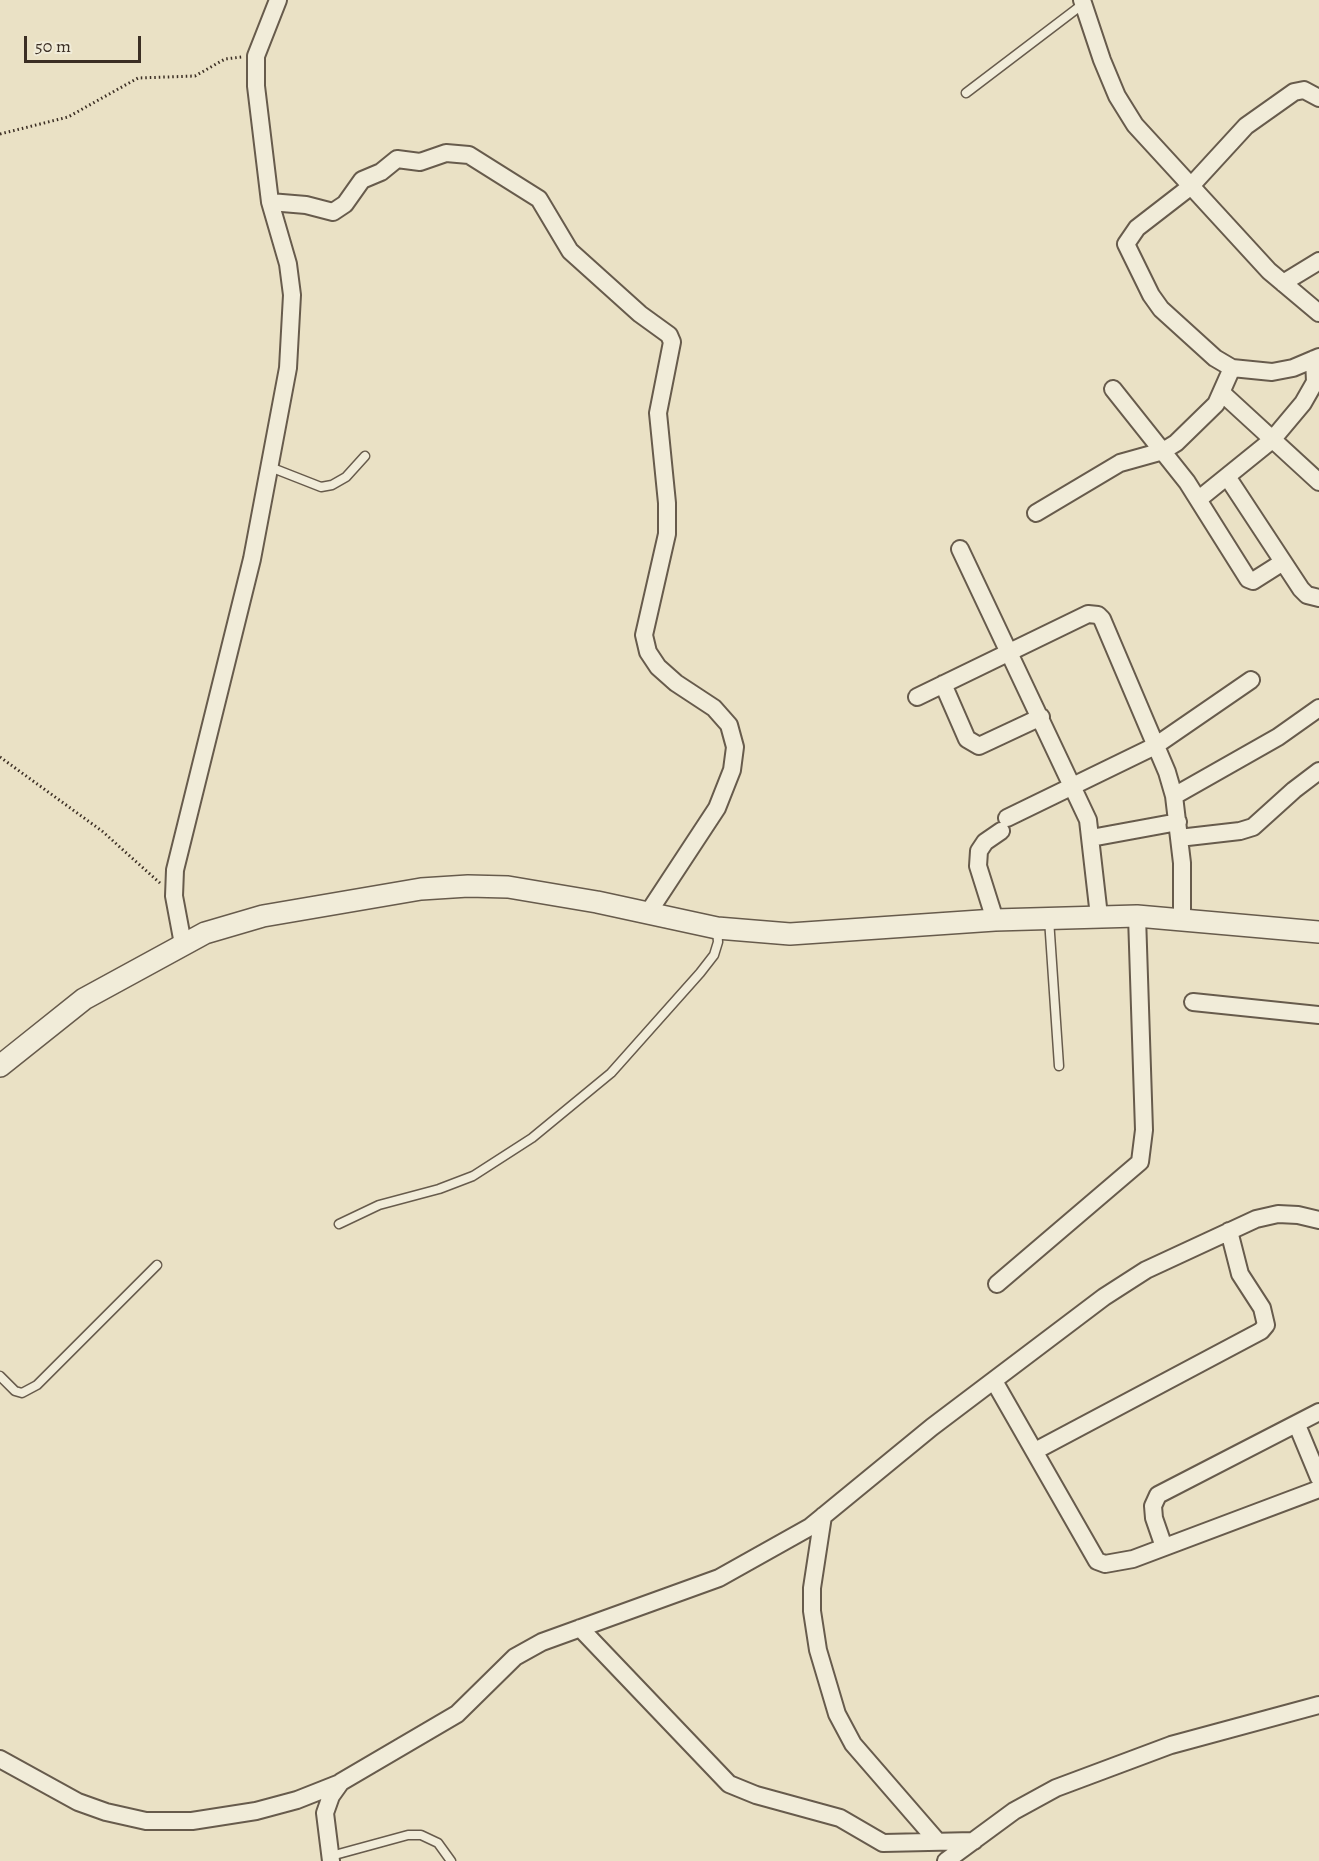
<!DOCTYPE html>
<html>
<head>
<meta charset="utf-8">
<style>
	body { margin:0 }
	#map { position:relative; width:1319px; height:1861px; overflow:hidden; background:#eae1c5; font-family:Alegreya,serif }
	canvas { display:block }
	.scale { position:absolute; left:24px; top:36px; width:117px; height:27px; box-sizing:border-box; border:3px solid #3b2e24; border-top:0; padding-left:8px; font-size:18px; line-height:21px; white-space:nowrap; color:#3b2e24; -webkit-text-stroke:4px #f1ecd9; paint-order:stroke }
</style>
</head>
<body>
<div id="map">
<canvas width="1319" height="1861"></canvas>
<div class="scale">50 m</div>
</div>
<script>
const context = document.querySelector('canvas').getContext('2d');
context.lineJoin = 'round';
const toPath = rows => new Path2D(rows.map(r => 'M' + r).join(''));
function trace(path, color, width, dash) { context.strokeStyle = color; context.lineWidth = width; context.lineCap = dash ? 'butt' : 'round'; context.setLineDash(dash || []); context.stroke(path); }
const service = toPath([
	[966,93,1083,4],
	[270,467,321,487,332,485,346,477,365,456],
	[1049,919,1059,1066],
	[339,1224,379,1205,439,1189,473,1176,532,1138,611,1073,700,973,714,955,718,942,717,929],
	[0,1376,15,1391,22,1393,37,1385,157,1265],
	[331,1856,408,1835,421,1835,438,1843,451,1861]
]);
const minor = toPath([
	[1082,0,1102,60,1117,96,1135,125,1269,271,1319,313],
	[1319,98,1304,90,1294,92,1246,126,1190,187,1137,228,1126,244,1151,295,1161,309,1215,358,1232,368,1272,372,1293,368,1319,357],
	[270,202,306,205,333,212,345,204,362,180,381,172,397,159,420,162,446,153,469,155,539,199,570,251,640,314,669,335,672,342,658,413,667,503,667,534,644,635,648,652,658,667,676,683,714,708,729,725,735,747,732,770,717,808,648,913],
	[1283,283,1319,261],
	[1113,389,1187,482,1248,579,1253,581,1283,562],
	[1222,393,1319,482],
	[1228,478,1301,589,1307,595,1319,598],
	[1199,499,1272,440,1303,403,1315,382,1314,359],
	[1036,513,1120,463,1163,451,1176,443,1216,404,1232,368],
	[960,549,1088,820,1099,916],
	[943,684,967,739,979,746,1041,717],
	[917,697,1088,614,1098,615,1102,619,1167,772,1174,796,1182,863,1182,919],
	[1174,796,1278,737,1319,708],
	[1007,818,1155,746,1251,680],
	[1091,838,1178,822],
	[1179,838,1240,831,1253,827,1294,790,1319,771],
	[995,920,978,866,979,851,985,842,1001,831],
	[183,944,174,896,175,870,252,559,288,368,292,295,288,264,270,202,256,86,256,56,278,0],
	[1193,1002,1319,1015],
	[997,1284,1140,1162,1144,1130,1137,916],
	[994,1381,1097,1561,1105,1564,1133,1559,1319,1489],
	[1297,1425,1319,1478],
	[1035,1451,1261,1331,1266,1325,1262,1308,1240,1274,1229,1231],
	[823,1516,812,1588,812,1611,818,1650,837,1714,853,1744,938,1842],
	[1164,1547,1154,1518,1153,1506,1158,1495,1319,1412],
	[580,1628,729,1784,756,1795,840,1818,883,1843,974,1841],
	[0,1759,78,1802,106,1812,146,1821,192,1821,256,1811,297,1800,340,1783],
	[331,1861,325,1813,331,1796,341,1782,457,1714,515,1657,542,1642,719,1578,810,1527,932,1427,1104,1297,1146,1270,1256,1219,1278,1214,1298,1215,1319,1220],
	[946,1861,1014,1811,1056,1788,1171,1745,1319,1705]
]);
const tertiary = toPath([
	[0,1066,84,999,205,933,263,916,421,889,468,886,508,887,597,902,717,928,790,934,995,920,1137,916,1319,932]
]);
trace(service, '#675b4c', 11);
trace(minor, '#675b4c', 20);
trace(tertiary, '#675b4c', 24);
trace(toPath([
	[0,134,68,117,138,78,195,76,225,59,242,57],
	[0,757,102,831,160,883]
]), '#3b2e24', 3, [1.5, 3]);
trace(service, '#f1ecd9', 8);
trace(minor, '#f1ecd9', 16);
trace(tertiary, '#f1ecd9', 21);
</script>
</body>
</html>
